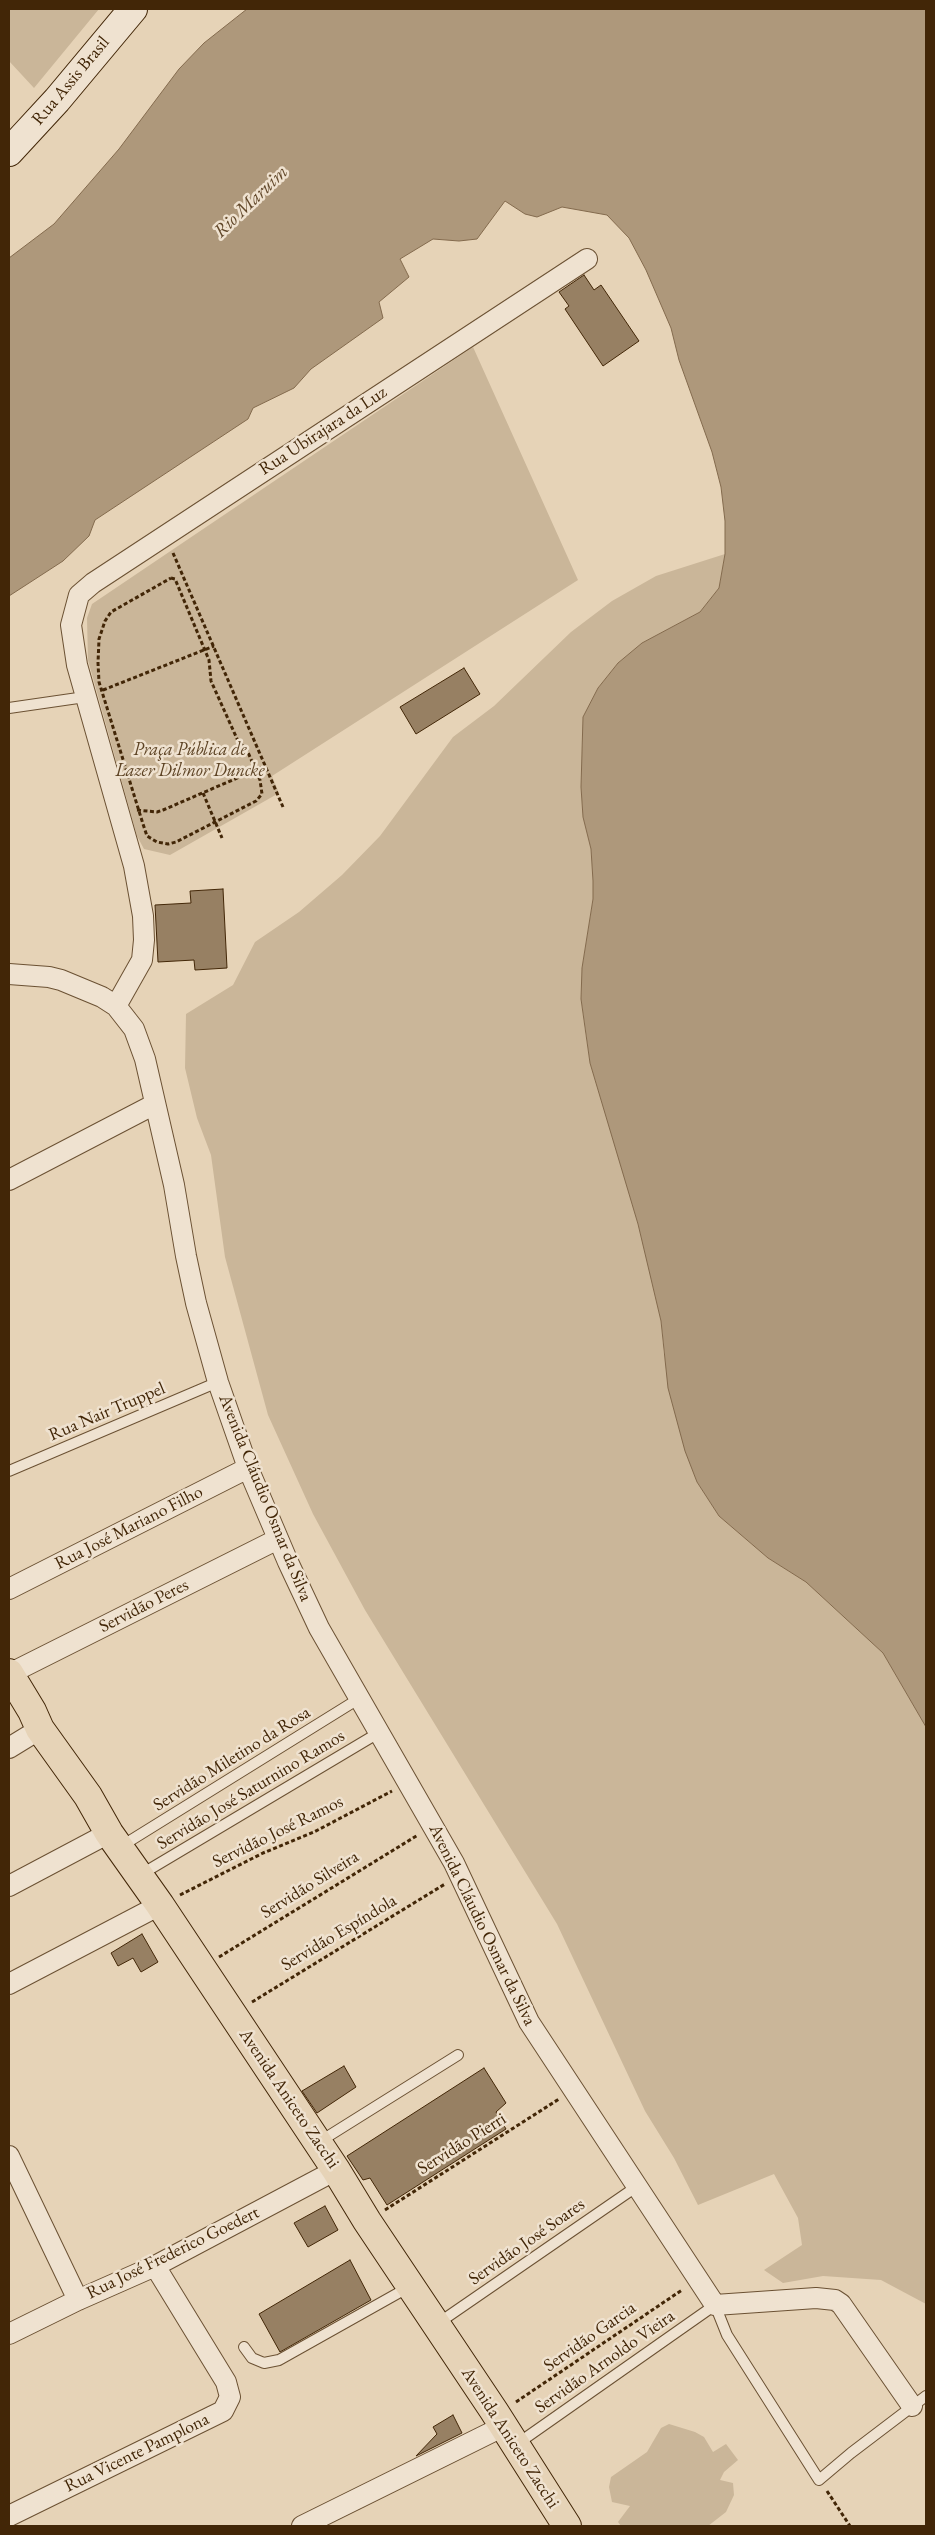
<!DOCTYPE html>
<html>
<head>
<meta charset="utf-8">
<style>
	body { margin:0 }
	#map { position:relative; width:935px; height:2535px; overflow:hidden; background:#e6d3b7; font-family:"EB Garamond",serif }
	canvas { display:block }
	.frame { position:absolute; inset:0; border:10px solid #422607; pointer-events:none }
</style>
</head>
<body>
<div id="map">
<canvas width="935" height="2535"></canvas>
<div class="frame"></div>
</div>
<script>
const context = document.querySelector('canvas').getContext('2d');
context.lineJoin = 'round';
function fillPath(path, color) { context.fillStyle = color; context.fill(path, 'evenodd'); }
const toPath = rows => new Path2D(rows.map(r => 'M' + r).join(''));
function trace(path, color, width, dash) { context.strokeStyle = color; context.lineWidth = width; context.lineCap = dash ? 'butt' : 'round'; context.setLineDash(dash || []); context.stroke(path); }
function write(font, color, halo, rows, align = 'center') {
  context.font = font + ' "EB Garamond",serif'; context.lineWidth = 5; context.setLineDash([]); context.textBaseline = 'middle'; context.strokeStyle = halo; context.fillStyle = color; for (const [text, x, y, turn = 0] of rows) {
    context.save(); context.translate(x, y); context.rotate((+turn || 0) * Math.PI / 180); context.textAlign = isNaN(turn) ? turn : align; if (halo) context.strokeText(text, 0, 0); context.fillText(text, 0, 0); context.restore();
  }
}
fillPath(toPath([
	[9,9,99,9,34,88,9,61],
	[473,347,578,580,272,776,279,793,170,855,144,849,137,836,88,660,87,618,92,604],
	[725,554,719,588,700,612,642,643,618,663,598,688,583,717,581,787,583,817,591,849,593,881,593,899,582,968,581,999,585,1030,590,1063,622,1164,647,1257,661,1321,664,1355,697,1482,719,1516,768,1558,806,1582,883,1653,926,1727,926,2304,881,2280,823,2276,783,2283,764,2270,802,2245,798,2218,774,2174,698,2205,674,2158,645,2111,557,1924,365,1610,313,1514,268,1415,225,1257,211,1155,197,1118,185,1068,186,1014,233,985,255,942,299,912,342,875,380,836,453,737,494,706,571,632,612,601,656,576],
	[669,2424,695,2432,704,2437,713,2452,726,2444,738,2460,724,2472,720,2480,733,2483,734,2495,726,2512,708,2526,621,2526,618,2522,630,2506,612,2502,609,2487,611,2477,647,2452,661,2428]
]), '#cab699');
const water = toPath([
	[247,9,926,9,926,1727,883,1653,806,1582,768,1558,719,1516,697,1482,685,1451,668,1388,661,1321,638,1224,590,1063,581,999,582,968,593,899,593,881,591,849,583,817,581,787,583,717,598,688,618,663,642,643,700,612,719,588,725,554,725,521,721,487,712,452,679,360,671,328,646,270,629,238,607,215,562,207,537,217,525,214,505,201,477,239,459,241,433,239,400,259,409,277,379,302,383,318,311,369,294,388,253,408,248,419,95,520,89,536,63,561,9,596,9,258,54,224,119,149,179,69,204,43,247,9]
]);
fillPath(water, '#ae987b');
trace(water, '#836a4d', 1);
const building = toPath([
	[584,275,594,290,601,285,639,341,603,366,565,309,569,306,559,292,584,275],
	[464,668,480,694,416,734,400,707,464,668],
	[223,889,227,968,195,970,194,960,158,962,155,905,191,903,190,891,223,889],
	[142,1934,158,1962,141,1972,133,1958,118,1966,111,1953,142,1934],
	[344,2066,356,2087,317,2113,302,2091,344,2066],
	[484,2068,506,2103,496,2112,506,2129,387,2205,370,2178,363,2180,347,2156,484,2068],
	[325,2206,338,2230,308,2247,294,2223,325,2206],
	[350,2260,371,2300,280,2352,259,2314,350,2260],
	[453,2415,462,2433,416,2456,437,2434,433,2427,453,2415]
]);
fillPath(building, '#978063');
trace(building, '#422607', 1);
const lane = toPath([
	[9,708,85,697],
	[9,1471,218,1382],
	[120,1847,360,1698],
	[140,1875,380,1732],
	[319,2142,458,2055],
	[437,2324,636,2187],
	[244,2347,252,2358,264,2363,279,2360,409,2287],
	[517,2444,715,2305,727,2335,819,2480,851,2453,926,2396]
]);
const street = toPath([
	[587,259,93,583,79,595,71,625,77,665,134,866,143,916,144,940,142,960,116,1006,134,1029,145,1059,174,1185,186,1256,196,1303,218,1382,248,1468,288,1562,319,1628,454,1863,529,2022,715,2305,816,2298,835,2300,841,2304,912,2406],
	[9,974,49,977,61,980,102,997,116,1006],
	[9,1180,155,1104],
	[9,1589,248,1468],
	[9,1674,278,1539],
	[9,1748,40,1729],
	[9,1886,109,1833],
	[9,1984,160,1905],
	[9,2156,78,2300],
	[9,2334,78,2300,155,2266,336,2170],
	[9,2516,223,2411,230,2397,226,2382,155,2266],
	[302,2526,502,2427]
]);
const secondary = toPath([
	[9,152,57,100,133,9]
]);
const primary = toPath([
	[9,1673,32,1711,40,1729,88,1796,109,1833,160,1905,336,2170,367,2221,494,2411,567,2526]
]);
trace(lane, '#6b5133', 12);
trace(street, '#6b5133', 22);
trace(secondary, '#422607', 30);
trace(primary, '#422607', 30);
trace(toPath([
	[173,553,283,807],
	[171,578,175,579,209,660,211,681,238,741,247,750,260,780,262,794,256,801,176,842,168,844,157,842,147,836,143,824,99,682,98,663,99,639,105,621,111,612,171,578],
	[103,690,214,646],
	[203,793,222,838],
	[137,810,157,812,163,810,265,766],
	[180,1895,263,1853,314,1832,392,1791],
	[219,1957,418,1835],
	[252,2002,445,1884],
	[385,2210,559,2099],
	[516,2402,682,2290],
	[827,2491,850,2526]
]), '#422607', 3, [4, 2.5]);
trace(lane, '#efe2d0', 10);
trace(street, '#efe2d0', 20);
trace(secondary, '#efe2d0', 28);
trace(primary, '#e6d3b7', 28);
write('18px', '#422607', '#efe2d0', [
	["Rua Assis Brasil",71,81,-50],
	["Rua Ubirajara da Luz",323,431,-33],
	["Rua Nair Truppel",107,1412,-23],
	["Avenida Cláudio Osmar da Silva",265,1498,68],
	["Rua José Mariano Filho",129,1528,-27],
	["Servidão Peres",144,1606,-27],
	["Servidão Miletino da Rosa",232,1759,-32],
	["Servidão José Saturnino Ramos",251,1790,-31],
	["Servidão José Ramos",278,1832,-26],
	["Servidão Silveira",310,1885,-32],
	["Avenida Cláudio Osmar da Silva",482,1925,64],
	["Servidão Espíndola",339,1933,-31],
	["Avenida Aniceto Zacchi",289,2099,56],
	["Servidão Pierri",462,2144,-32],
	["Servidão José Soares",527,2242,-35],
	["Rua José Frederico Goedert",173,2253,-26],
	["Servidão Garcia",590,2337,-35],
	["Servidão Arnoldo Vieira",605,2362,-35],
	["Avenida Aniceto Zacchi",510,2438,57],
	["Rua Vicente Pamplona",137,2453,-26]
]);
write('italic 18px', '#5d4324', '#efe2d0', [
	["Praça Pública de",190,750],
	["Lazer Dilmor Duncke",190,771]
]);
write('italic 19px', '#62482a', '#efe2d0', [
	["Rio Maruim",251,202,-44]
]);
</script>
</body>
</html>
